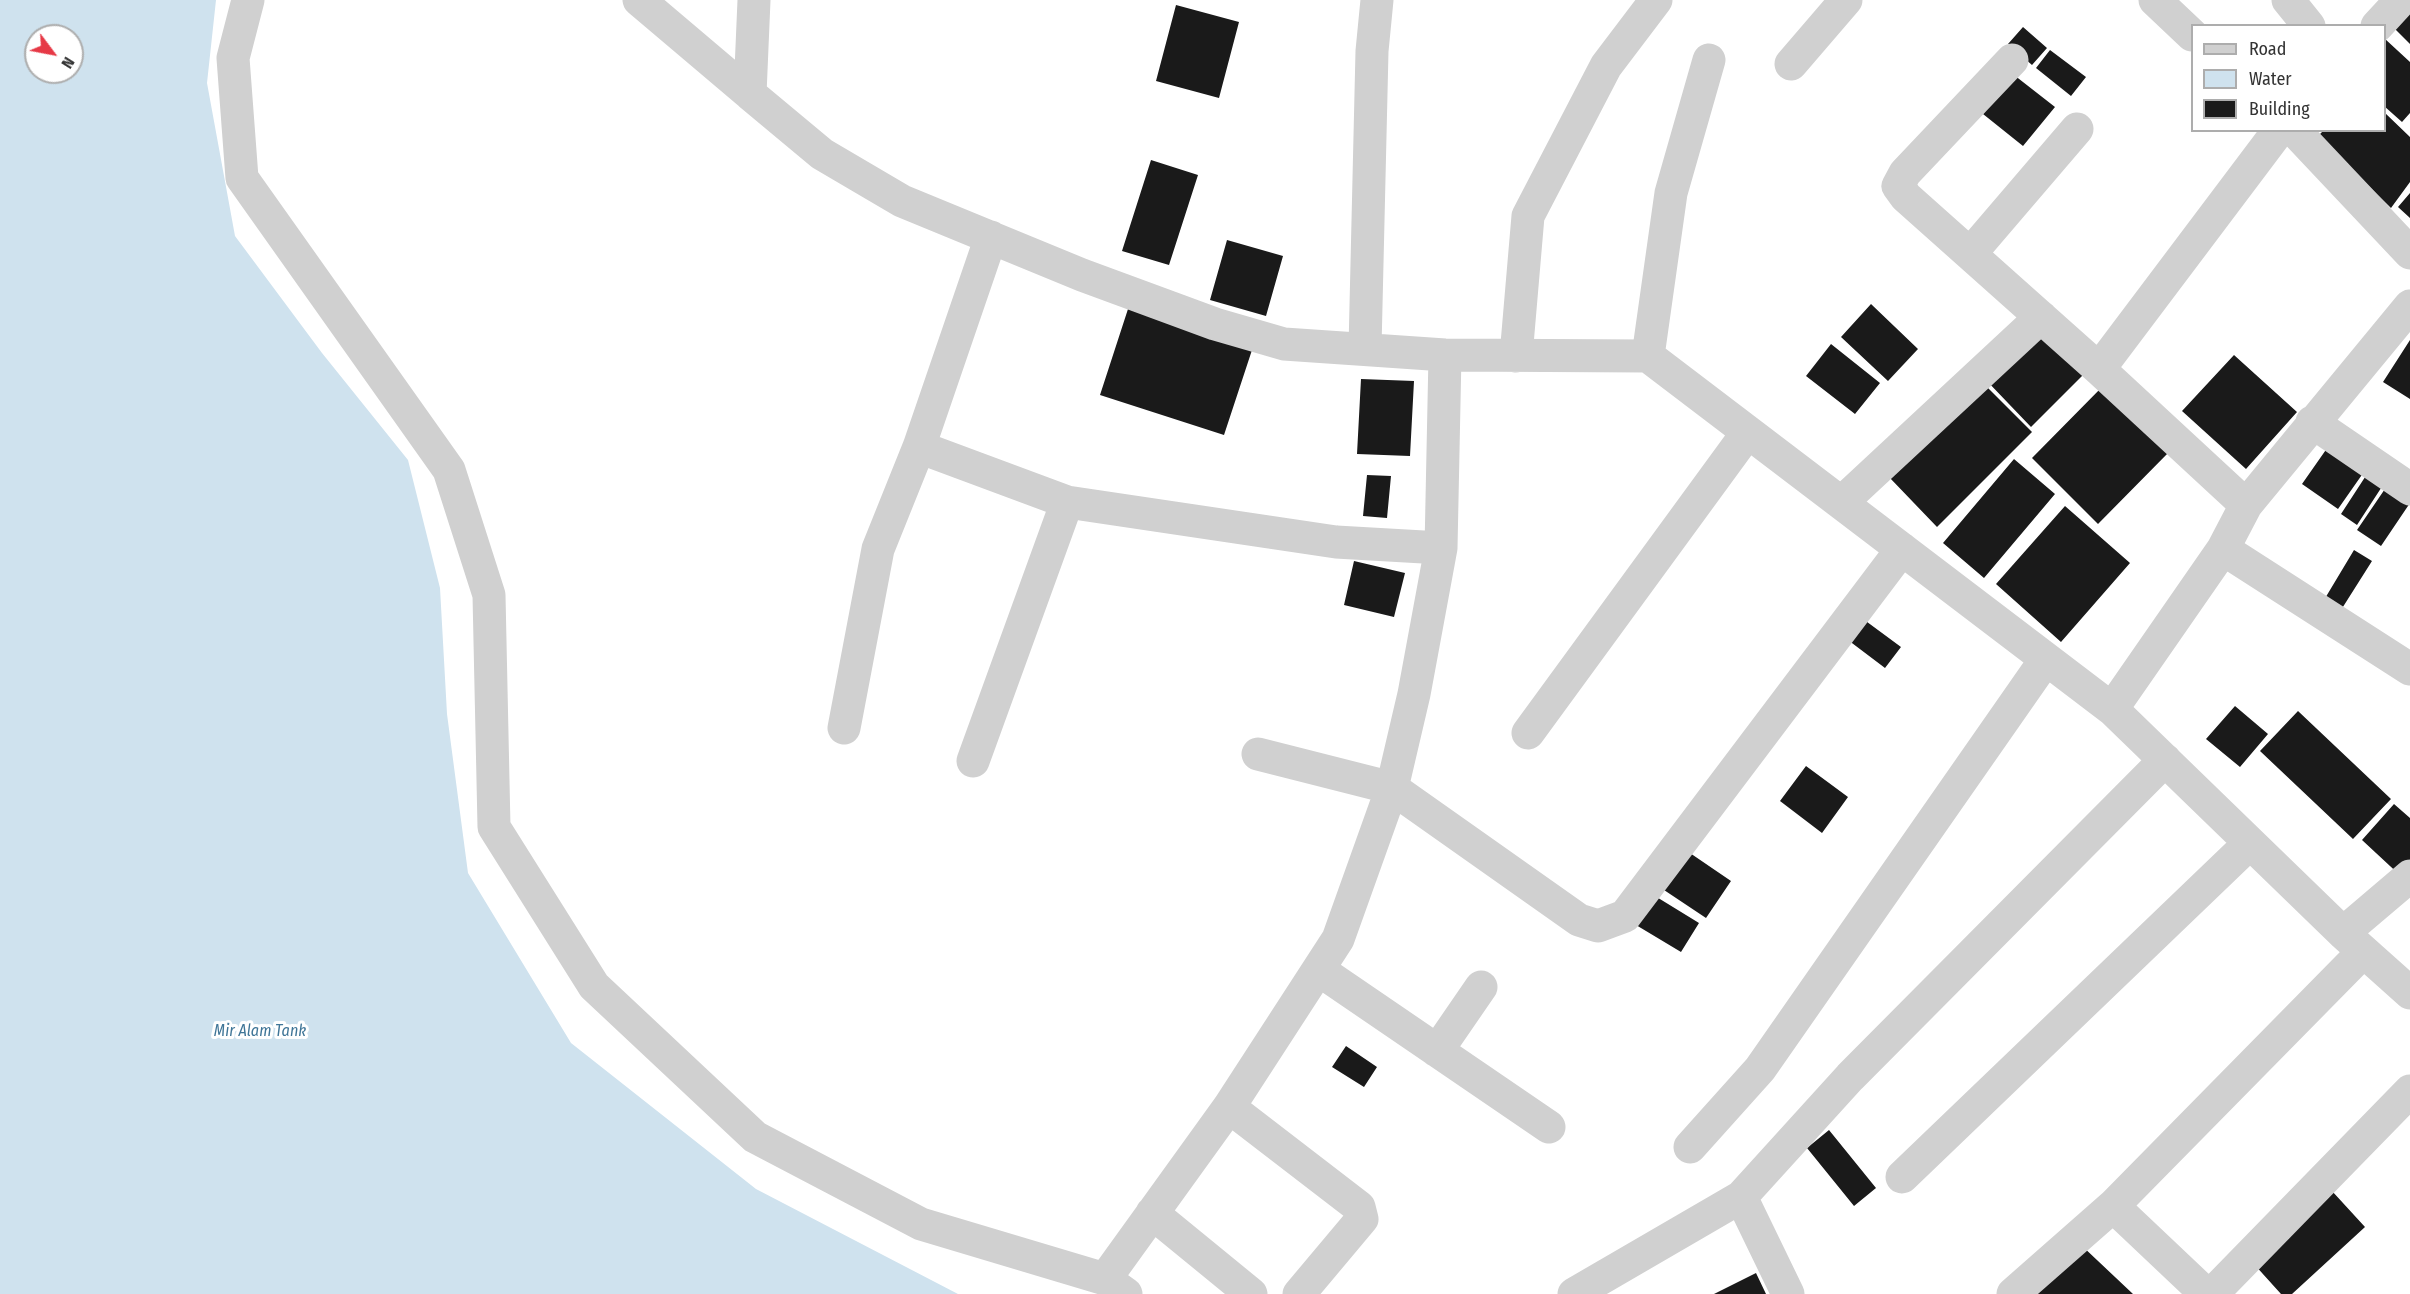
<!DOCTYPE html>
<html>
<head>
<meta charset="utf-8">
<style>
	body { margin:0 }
	#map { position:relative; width:2410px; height:1294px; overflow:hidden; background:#fff; font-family:"Fira Sans Condensed",sans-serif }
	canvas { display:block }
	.legend { position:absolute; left:2191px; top:24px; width:195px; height:108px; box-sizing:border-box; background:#fff; border:2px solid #adadad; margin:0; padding:8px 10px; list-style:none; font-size:18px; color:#333 }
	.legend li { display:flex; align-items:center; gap:12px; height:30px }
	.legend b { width:30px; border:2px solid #adadad }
	.north { position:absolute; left:24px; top:24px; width:60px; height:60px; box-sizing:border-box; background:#fff; border:2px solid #adadad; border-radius:50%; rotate:122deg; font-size:16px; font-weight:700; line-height:24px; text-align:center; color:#333 }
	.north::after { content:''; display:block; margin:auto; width:21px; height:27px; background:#e63946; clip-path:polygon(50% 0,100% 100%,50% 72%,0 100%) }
</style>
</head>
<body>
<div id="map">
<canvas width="2410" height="1294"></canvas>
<ul class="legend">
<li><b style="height:8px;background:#d0d0d0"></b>Road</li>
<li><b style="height:16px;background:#cfe2ee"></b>Water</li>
<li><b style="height:16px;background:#1a1a1a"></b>Building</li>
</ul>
<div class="north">N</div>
</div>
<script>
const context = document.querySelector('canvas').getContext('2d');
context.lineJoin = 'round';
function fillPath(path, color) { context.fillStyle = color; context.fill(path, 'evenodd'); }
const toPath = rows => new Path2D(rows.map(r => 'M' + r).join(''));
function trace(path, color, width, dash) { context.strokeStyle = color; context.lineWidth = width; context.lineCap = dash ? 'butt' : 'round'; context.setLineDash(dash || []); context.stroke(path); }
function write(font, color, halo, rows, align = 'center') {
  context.font = font + ' "Fira Sans Condensed",sans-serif'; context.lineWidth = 6; context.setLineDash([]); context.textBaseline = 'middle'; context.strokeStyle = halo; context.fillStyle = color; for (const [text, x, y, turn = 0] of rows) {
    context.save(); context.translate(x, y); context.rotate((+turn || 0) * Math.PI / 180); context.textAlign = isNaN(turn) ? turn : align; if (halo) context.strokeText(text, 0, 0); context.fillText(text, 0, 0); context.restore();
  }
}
fillPath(toPath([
	[0,0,216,0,207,83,235,236,322,353,408,460,440,588,447,714,468,873,571,1043,756,1189,958,1294,0,1294],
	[36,36,72,36,72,72,36,72]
]), '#cfe2ee');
fillPath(toPath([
	[2410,1,2410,44,2388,22],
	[1176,5,1239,22,1219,98,1156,81],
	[2023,27,2047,48,2032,65,2008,44],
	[2384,38,2410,62,2410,113,2402,122,2384,106],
	[2050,50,2086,77,2071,96,2036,68],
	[2014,75,2055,107,2023,146,1983,114],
	[2384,112,2410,137,2410,182,2391,208,2318,136,2324,130,2384,130],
	[1151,160,1198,175,1169,265,1122,251],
	[2410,193,2410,218,2398,207],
	[1227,240,1283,256,1266,316,1210,300],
	[1871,304,1918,349,1888,381,1841,337],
	[1128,309,1252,350,1224,435,1100,395],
	[2039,332,2084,374,2031,427,1985,379],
	[2410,340,2410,399,2383,382],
	[1831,344,1880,383,1855,414,1806,376],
	[2234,355,2297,412,2246,469,2182,411],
	[1361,379,1414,381,1410,456,1357,454],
	[1983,383,2032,432,1937,527,1889,477],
	[2103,386,2169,452,2098,524,2032,458],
	[2330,444,2366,469,2338,509,2302,484],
	[2014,459,2055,494,1984,578,1943,543],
	[2369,471,2385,482,2357,525,2341,514],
	[1367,475,1391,476,1387,518,1363,516],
	[2389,483,2410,503,2381,546,2357,530],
	[2065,506,2130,563,2061,642,1996,584],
	[2354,550,2372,561,2341,610,2324,600],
	[1354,561,1405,573,1394,617,1344,605],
	[1859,616,1901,647,1885,668,1844,637],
	[2235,706,2268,734,2240,767,2206,739],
	[2298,711,2391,799,2353,839,2260,751],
	[1806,766,1848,797,1822,833,1780,801],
	[2394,804,2410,818,2410,873,2404,879,2362,840],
	[1687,851,1731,881,1706,918,1661,888],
	[1655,896,1699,923,1681,952,1636,925],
	[1346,1046,1377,1067,1364,1087,1332,1067],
	[1829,1130,1876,1188,1854,1206,1807,1148],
	[2332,1191,2365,1227,2292,1294,2281,1294,2253,1263],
	[2080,1244,2133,1294,2034,1294],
	[1756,1273,1766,1294,1714,1294]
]), '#1a1a1a');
trace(toPath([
	[248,0,233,58,242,178,449,470,489,595,494,827,594,986,755,1137,921,1224,1105,1279,1126,1294],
	[639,0,750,94],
	[754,0,750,94,822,154,902,201,1082,275,1215,324,1284,344,1445,355,1648,356,2112,709,2343,933,2410,993],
	[2155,0,2192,35],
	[2288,0,2309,26],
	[2377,26,2401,0],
	[2012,60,1905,173,1898,186,1906,197,2099,369,2246,505],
	[1791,64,1846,0],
	[2294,130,2410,253],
	[1970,254,2077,129],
	[1365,348,1372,51,1377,0],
	[1516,356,1528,216,1606,66,1656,0],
	[1648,356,1671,193,1709,60],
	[2099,369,2279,130],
	[2312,422,2410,489],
	[919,447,1067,502,1336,542,1441,548],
	[1841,503,2041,317],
	[2223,549,2410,669],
	[2112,709,2223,549,2246,505,2410,306],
	[844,728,878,549,919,447,991,237],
	[1528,733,1748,432],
	[1258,754,1392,788,1579,920,1598,926,1625,916,1902,549],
	[973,761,1067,502],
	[2343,933,2410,876],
	[1319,970,1549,1127],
	[1437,1051,1481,987],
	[1229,1107,1359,1207,1362,1219,1299,1294],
	[1690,1147,1760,1069,2046,659],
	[1902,1177,2250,843],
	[1741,1197,1788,1294],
	[2113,1206,2206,1294],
	[1152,1213,1251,1294],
	[1105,1279,1229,1107,1338,939,1392,788,1414,694,1441,548,1445,355],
	[1574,1294,1741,1197,1850,1077,2165,760],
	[2013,1294,2113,1206,2363,952],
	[2212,1294,2410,1091]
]), '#d0d0d0', 33);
write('italic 16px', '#3f7597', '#fff', [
	["Mir Alam Tank",260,1032]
]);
</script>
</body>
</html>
